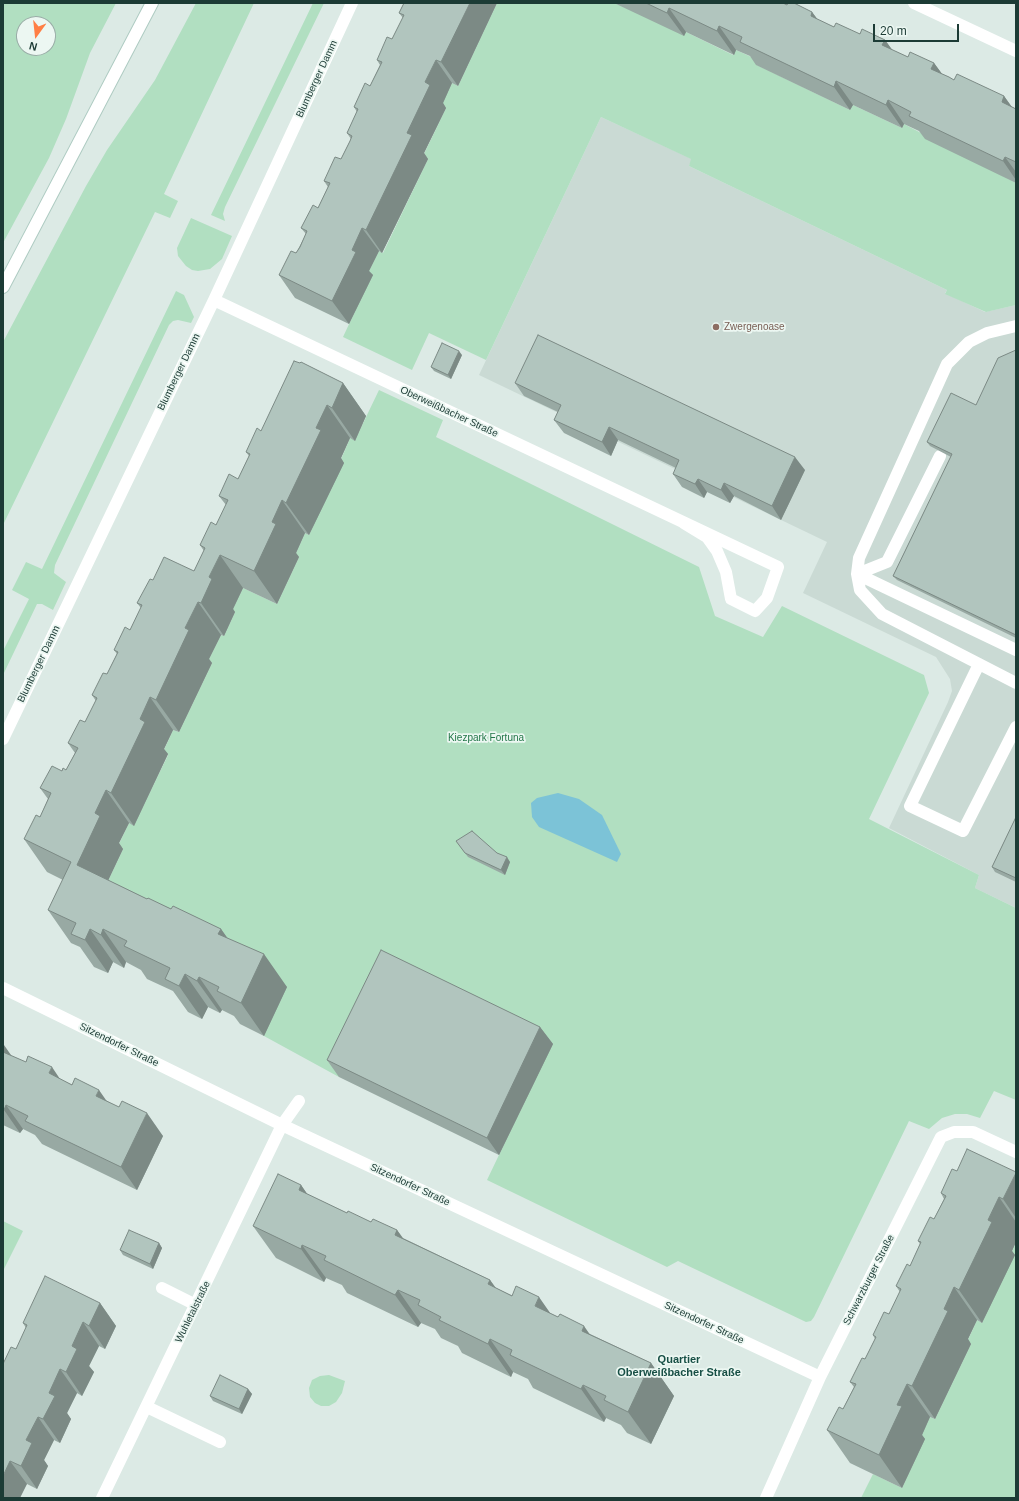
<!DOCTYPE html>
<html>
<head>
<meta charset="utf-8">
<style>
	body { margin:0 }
	#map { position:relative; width:1019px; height:1501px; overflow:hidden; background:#dceae5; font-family:Helvetica,sans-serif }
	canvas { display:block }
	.frame { position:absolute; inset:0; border:4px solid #1c3b35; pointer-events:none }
	.north { position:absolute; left:16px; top:16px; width:40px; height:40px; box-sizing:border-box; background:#ecf7f2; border:1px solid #99aca6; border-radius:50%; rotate:195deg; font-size:11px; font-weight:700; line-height:16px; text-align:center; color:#1c3b35 }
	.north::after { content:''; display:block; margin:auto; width:14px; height:18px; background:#ff7f45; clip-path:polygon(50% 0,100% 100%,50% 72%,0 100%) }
	.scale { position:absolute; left:873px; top:24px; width:86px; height:18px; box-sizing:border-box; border:2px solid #1c3b35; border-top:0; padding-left:5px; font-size:12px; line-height:14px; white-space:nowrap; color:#1c3b35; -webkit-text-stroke:3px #ecf7f2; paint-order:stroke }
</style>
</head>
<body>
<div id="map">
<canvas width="1019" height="1501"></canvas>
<div class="frame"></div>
<div class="north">N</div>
<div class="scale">20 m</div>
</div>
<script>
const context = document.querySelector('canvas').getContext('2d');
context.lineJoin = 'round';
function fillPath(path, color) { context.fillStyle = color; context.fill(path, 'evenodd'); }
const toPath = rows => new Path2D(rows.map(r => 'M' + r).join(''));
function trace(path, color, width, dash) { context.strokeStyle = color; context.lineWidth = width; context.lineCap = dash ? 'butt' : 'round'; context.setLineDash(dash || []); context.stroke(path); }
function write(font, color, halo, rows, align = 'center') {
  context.font = font + ' Helvetica,sans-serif'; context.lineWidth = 3.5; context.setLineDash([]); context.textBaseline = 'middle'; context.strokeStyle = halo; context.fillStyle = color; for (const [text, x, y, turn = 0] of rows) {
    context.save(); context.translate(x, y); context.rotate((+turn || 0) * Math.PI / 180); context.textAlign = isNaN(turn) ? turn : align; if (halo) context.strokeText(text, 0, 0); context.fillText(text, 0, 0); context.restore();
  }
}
fillPath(toPath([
	[601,117,692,159,689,166,947,290,945,293,985,312,1016,305,1016,908,975,888,979,875,889,828,948,702,952,691,950,679,936,657,803,593,827,542,479,375]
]), '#cadad4');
fillPath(toPath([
	[3,3,116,3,90,53,66,119,49,158,3,243],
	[24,24,48,24,48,48,24,48],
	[196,3,254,3,164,194,178,201,170,218,155,212,3,525,3,342,86,186,107,150,155,80],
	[313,3,324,3,225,207,223,214,225,221,211,215],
	[497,3,614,3,686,32,733,55,736,50,758,60,757,65,850,110,853,105,902,128,904,124,1016,183,1016,305,986,312,945,294,947,290,689,166,691,159,601,117,486,360,429,333,412,370,343,337,372,275,368,273,379,251,383,253,428,159,423,156,446,108,441,106,452,83,458,86],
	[191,218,232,236,222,259,210,269,198,271,192,270,186,266,178,256,177,248],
	[176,291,184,295,194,317,191,323,178,320,173,321,169,325,55,565,54,573,66,582,53,610,42,604,37,604,3,675,3,651,29,599,12,590,26,562,42,569],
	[379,390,443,420,436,437,699,567,715,616,763,637,782,606,924,675,929,693,869,819,979,875,975,888,1016,908,1016,1100,994,1091,980,1118,967,1114,955,1114,942,1118,929,1129,909,1121,814,1317,811,1321,806,1322,678,1261,667,1267,487,1180,552,1044,393,968,339,1077,264,1036,100,898,123,849,118,846,129,823,134,825,168,755,163,752,173,730,179,732,212,663,208,661,221,635,224,636,235,612,232,610,243,588,277,604,299,557,295,555,305,533,309,535,350,438,355,440],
	[3,1221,23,1231,4,1269,3,1269],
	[1016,1242,1016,1498,861,1498,873,1474,902,1488,924,1439,920,1438,930,1417,935,1419,971,1344,967,1342,977,1320,982,1323],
	[329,1375,345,1381,342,1393,336,1402,329,1406,321,1406,315,1403,310,1397,309,1388,312,1380,320,1376]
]), '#b1dfc1');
fillPath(toPath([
	[558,793,579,799,602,815,621,854,617,862,539,827,532,817,531,803,537,798]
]), '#7cc3d7');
const secondary = toPath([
	[3,287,152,3]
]);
trace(secondary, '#aecbc2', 14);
trace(toPath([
	[1016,326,987,333,969,342,947,364,859,558,857,574,860,590,882,614,1016,683],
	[857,574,1016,650],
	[857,574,887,562,940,456],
	[979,664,910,806,963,831,1016,727],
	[282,1125,299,1101],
	[162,1288,196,1305],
	[147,1407,220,1442]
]), '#fff', 12);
trace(toPath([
	[914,3,1016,51],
	[214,300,778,567,767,598,755,611,731,599,726,572,717,551,707,537,684,523],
	[3,739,214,300,352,3],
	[3,988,282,1125,820,1377],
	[102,1498,282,1125],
	[766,1498,820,1377,941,1137,954,1132,973,1132,1016,1152]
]), '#fff', 12);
trace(secondary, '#fff', 12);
fillPath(toPath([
	[404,3,497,3,458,86,452,83,443,103,446,108,424,153,428,159,382,253,379,251,369,271,373,275,349,324,295,298,279,275,296,253,306,234,301,228,318,208,328,187,324,181,341,159,351,139,347,133,357,112,354,107,370,86,380,65,377,60,392,39,403,18,399,13],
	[614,3,783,3,787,5,812,12,818,20,834,27,885,40,892,50,908,57,934,63,942,74,954,80,1004,96,1012,107,1016,109,1016,183,925,139,919,131,904,124,902,128,853,105,850,110,756,65,750,56,736,50,734,55,686,32,684,36],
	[1016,350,1016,638,897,580,893,576,951,457,930,446,927,442,976,405],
	[462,355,451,379,434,371,431,367],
	[343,383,366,416,355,441,350,438,341,458,344,463,309,535,305,533,296,553,299,557,277,604,243,588,233,609,235,612,224,636,221,635,209,659,212,663,179,732,173,730,164,749,168,754,134,826,129,823,119,843,123,849,108,880,147,899,221,929,227,938,287,987,264,1036,240,1024,234,1016,222,1010,220,1013,208,1007,202,1019,188,1012,173,991,147,979,141,970,126,962,124,968,113,962,108,973,94,967,80,947,71,943,48,910,63,880,47,872,24,839,40,817,48,799,40,788,62,771,66,770,75,753,68,743,85,722,96,701,92,695,107,674,117,654,114,650,130,630,141,608,137,603,153,580,194,571,204,551,200,545,216,525,226,505,219,496,238,479,249,456,246,452,261,431],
	[515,383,805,470,781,520,734,496,730,503,707,492,704,498,682,487,673,474,676,468,618,440,611,456,564,433,554,420,558,412,524,396],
	[1016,817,1016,882,995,872,992,867],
	[456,841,497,853,510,862,505,875,468,857],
	[540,1027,553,1044,499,1155,339,1077,327,1060],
	[3,1045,11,1056,107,1101,163,1136,137,1190,42,1144,35,1135,23,1129,20,1133,3,1125],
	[957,1171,1016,1172,1016,1242,1012,1251,1015,1255,982,1323,977,1320,968,1339,971,1344,935,1419,930,1417,922,1435,925,1439,902,1488,850,1463,827,1430,843,1409,854,1387,850,1382,865,1359,875,1339,873,1335,889,1314,900,1292,896,1286,910,1266,920,1244,918,1241,934,1219,944,1199,941,1193],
	[301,1185,307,1194,347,1213,371,1222,397,1230,403,1238,490,1280,496,1288,552,1314,590,1334,651,1363,674,1396,651,1444,627,1433,621,1425,606,1418,604,1422,533,1388,528,1379,513,1372,511,1377,462,1353,458,1346,441,1338,435,1329,421,1323,418,1327,347,1293,342,1285,326,1278,324,1282,276,1258,253,1226],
	[159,1243,162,1248,153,1269,123,1255,120,1250],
	[100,1303,116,1326,105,1349,99,1346,89,1366,94,1372,82,1396,77,1393,67,1413,71,1419,60,1443,54,1440,44,1460,48,1466,37,1489,27,1484,3,1498,16,1349,26,1328,23,1323],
	[248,1389,252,1394,242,1414,213,1401,210,1396]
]), '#98a9a3');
fillPath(toPath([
	[470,3,497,3,458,86,441,62],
	[669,8,686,32,684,36,667,13],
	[812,12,829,35,811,16],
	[719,26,736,50,734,55,717,31],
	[885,40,902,63,882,45],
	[436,60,452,83,443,103,446,108,424,153,428,159,382,253,366,230,407,133,425,82],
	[934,63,951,86,931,69],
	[836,81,853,105,850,110,834,87],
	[1004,96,1016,113,1002,102],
	[888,100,904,124,902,128,886,105],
	[1005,157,1016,172,1016,180,1003,161],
	[362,228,379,251,369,271,373,275,349,324,332,301,352,250],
	[459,351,462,355,451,379,448,375],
	[343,383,366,416,355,441,332,408],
	[327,405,350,438,341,458,344,463,309,535,286,503,316,428],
	[609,427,618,440,611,456,602,442],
	[795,457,805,470,781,520,772,506],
	[698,479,707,492,704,498,695,484],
	[724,483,734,496,730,503,721,490],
	[282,500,305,533,296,553,299,557,277,604,254,571,272,522],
	[220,555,243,588,233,609,235,612,224,636,201,603,209,577],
	[198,602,221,635,209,659,212,663,179,732,156,700,185,628],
	[150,697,173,730,164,749,168,754,134,826,111,793,140,719],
	[106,790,129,823,119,843,123,849,100,898,77,865,95,813],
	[507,857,510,862,505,875,501,870],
	[90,929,113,962,108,973,85,940],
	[103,929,126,962,124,968,101,935],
	[221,929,244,961,218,934],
	[264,954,287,987,264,1036,241,1003],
	[185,974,208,1007,202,1019,179,986],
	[199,977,222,1010,220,1013,197,981],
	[540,1027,553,1044,499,1155,487,1138],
	[4,1045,20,1068,3,1053,3,1047],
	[52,1067,68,1091,49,1073],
	[99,1090,115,1113,96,1096],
	[6,1105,23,1129,20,1133,4,1110],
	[147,1113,163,1136,137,1190,121,1167],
	[1016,1173,1016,1218,1003,1199],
	[301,1185,324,1218,299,1190],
	[999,1197,1016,1222,1016,1242,1012,1251,1015,1255,982,1323,959,1290,988,1220],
	[397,1230,420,1263,395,1235],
	[159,1243,162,1248,153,1269,150,1264],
	[302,1245,326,1278,324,1282,301,1249],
	[490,1280,513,1313,488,1284],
	[954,1287,977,1320,968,1339,971,1344,935,1419,912,1386,944,1309],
	[398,1290,421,1323,418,1327,395,1295],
	[539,1297,562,1330,535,1306],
	[100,1303,116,1326,105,1349,89,1326],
	[83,1322,99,1346,89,1366,94,1372,82,1396,66,1372,72,1346],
	[584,1326,607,1359,582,1331],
	[490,1339,513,1372,511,1377,488,1344],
	[651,1363,674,1396,651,1444,628,1412],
	[60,1369,77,1393,67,1413,71,1419,60,1443,43,1419,49,1393],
	[907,1384,930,1417,922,1435,925,1439,902,1488,879,1455,897,1405],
	[583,1385,606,1418,604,1422,581,1389],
	[248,1389,252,1394,242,1414,239,1409],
	[38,1417,54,1440,44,1460,48,1466,37,1489,21,1466,26,1440],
	[10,1461,27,1484,20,1498,3,1498,3,1476]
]), '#7c8a85');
const building = toPath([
	[404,3,470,3,441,62,436,60,425,82,430,85,407,133,412,135,366,230,362,228,352,250,356,252,332,301,279,275,291,251,296,253,300,247,307,231,301,228,313,205,318,208,330,183,324,181,335,157,341,159,350,141,352,136,347,133,358,109,354,107,365,83,370,86,382,62,377,60,387,37,392,39,404,15,399,13,404,3],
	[646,3,783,3,787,5,788,3,794,3,812,12,811,16,834,27,836,23,860,34,862,29,885,40,882,45,908,57,910,52,934,63,931,69,949,77,954,80,957,74,1004,96,1002,102,1016,109,1016,162,1005,157,1003,161,909,116,911,112,888,100,886,105,836,81,834,87,740,42,742,37,719,26,717,31,669,8,667,13,646,3],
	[538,335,795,457,772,506,724,483,721,490,698,479,695,484,673,474,679,460,609,427,602,442,554,420,561,405,515,383,538,335],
	[442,343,459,351,448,375,431,367,442,343],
	[1016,350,1016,635,893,576,952,454,927,442,951,393,976,405,998,358,1016,350],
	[294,361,300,363,301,362,343,383,332,408,327,405,316,428,321,430,286,503,282,500,272,522,276,524,254,571,220,555,209,577,212,579,201,603,198,602,185,628,189,630,156,700,150,697,140,719,145,722,111,793,106,790,95,813,100,816,77,865,147,899,148,898,171,909,173,906,221,929,218,934,264,954,241,1003,217,991,219,987,199,977,197,981,185,974,179,986,165,979,170,968,124,946,127,941,103,929,101,935,90,929,85,940,71,934,76,923,48,910,71,862,24,839,36,815,40,817,51,793,40,788,52,766,62,771,63,768,66,770,78,748,68,743,80,720,85,722,97,698,92,695,103,673,107,674,118,652,114,650,125,627,130,630,142,605,137,603,150,579,153,580,164,557,194,571,205,548,200,545,211,522,216,525,228,500,219,496,229,474,238,479,250,454,246,452,257,428,261,431,294,361],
	[1016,817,1016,878,992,867,1016,817],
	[472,831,497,853,507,857,501,870,465,853,456,841,472,831],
	[381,950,540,1027,487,1138,327,1060,381,950],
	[3,1052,26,1062,28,1056,52,1067,49,1073,72,1085,75,1078,99,1090,96,1096,119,1107,122,1101,147,1113,121,1167,25,1121,28,1116,6,1105,4,1110,3,1109,3,1052],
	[967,1149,1016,1172,1016,1173,1003,1199,999,1197,988,1220,992,1222,959,1290,954,1287,944,1309,948,1311,912,1386,907,1384,897,1405,902,1406,879,1455,827,1430,839,1407,843,1409,856,1384,850,1382,862,1358,865,1359,876,1337,873,1335,884,1312,889,1314,901,1289,896,1286,907,1264,910,1266,921,1242,918,1241,930,1217,934,1219,946,1196,941,1193,952,1169,957,1171,967,1149],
	[278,1174,301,1185,299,1190,347,1213,348,1211,371,1222,373,1219,397,1230,395,1235,490,1280,488,1284,512,1296,516,1286,539,1297,535,1306,558,1317,560,1314,584,1326,582,1331,651,1363,628,1412,604,1400,606,1396,583,1385,581,1389,510,1355,512,1350,490,1339,488,1344,439,1320,441,1317,418,1305,420,1300,398,1290,395,1295,324,1260,326,1256,302,1245,301,1249,253,1226,278,1174],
	[129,1230,159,1243,150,1264,120,1250,129,1230],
	[45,1276,100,1303,89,1326,83,1322,72,1346,77,1349,66,1372,60,1369,49,1393,55,1396,43,1419,38,1417,26,1440,32,1443,21,1466,10,1461,3,1476,3,1364,11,1347,16,1349,27,1325,23,1323,45,1276],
	[220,1375,248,1389,239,1409,210,1396,220,1375]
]);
fillPath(building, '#b1c5be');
trace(building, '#7c8a85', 1);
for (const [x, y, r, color] of [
	[716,327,4,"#8d6e63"]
]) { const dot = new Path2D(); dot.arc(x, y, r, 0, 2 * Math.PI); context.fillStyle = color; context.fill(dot); trace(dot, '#ecf7f2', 1.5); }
write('10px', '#1c3b35', '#ecf7f2', [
	["Blumberger Damm",317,79,-65],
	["Blumberger Damm",179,372,-64],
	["Oberweißbacher Straße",449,412,25],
	["Blumberger Damm",39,664,-64],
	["Sitzendorfer Straße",119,1045,26],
	["Sitzendorfer Straße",410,1185,25],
	["Schwarzburger Straße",869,1280,-63],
	["Wuhletalstraße",193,1312,-64],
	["Sitzendorfer Straße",704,1323,25]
]);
write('10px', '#785e54', '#ecf7f2', [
	["Zwergenoase",724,327]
], 'left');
write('10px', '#227648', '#ecf7f2', [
	["Kiezpark Fortuna",486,738]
]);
write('bold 11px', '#174f45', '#ecf7f2', [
	["Quartier",679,1360],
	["Oberweißbacher Straße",679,1373]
]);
</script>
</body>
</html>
